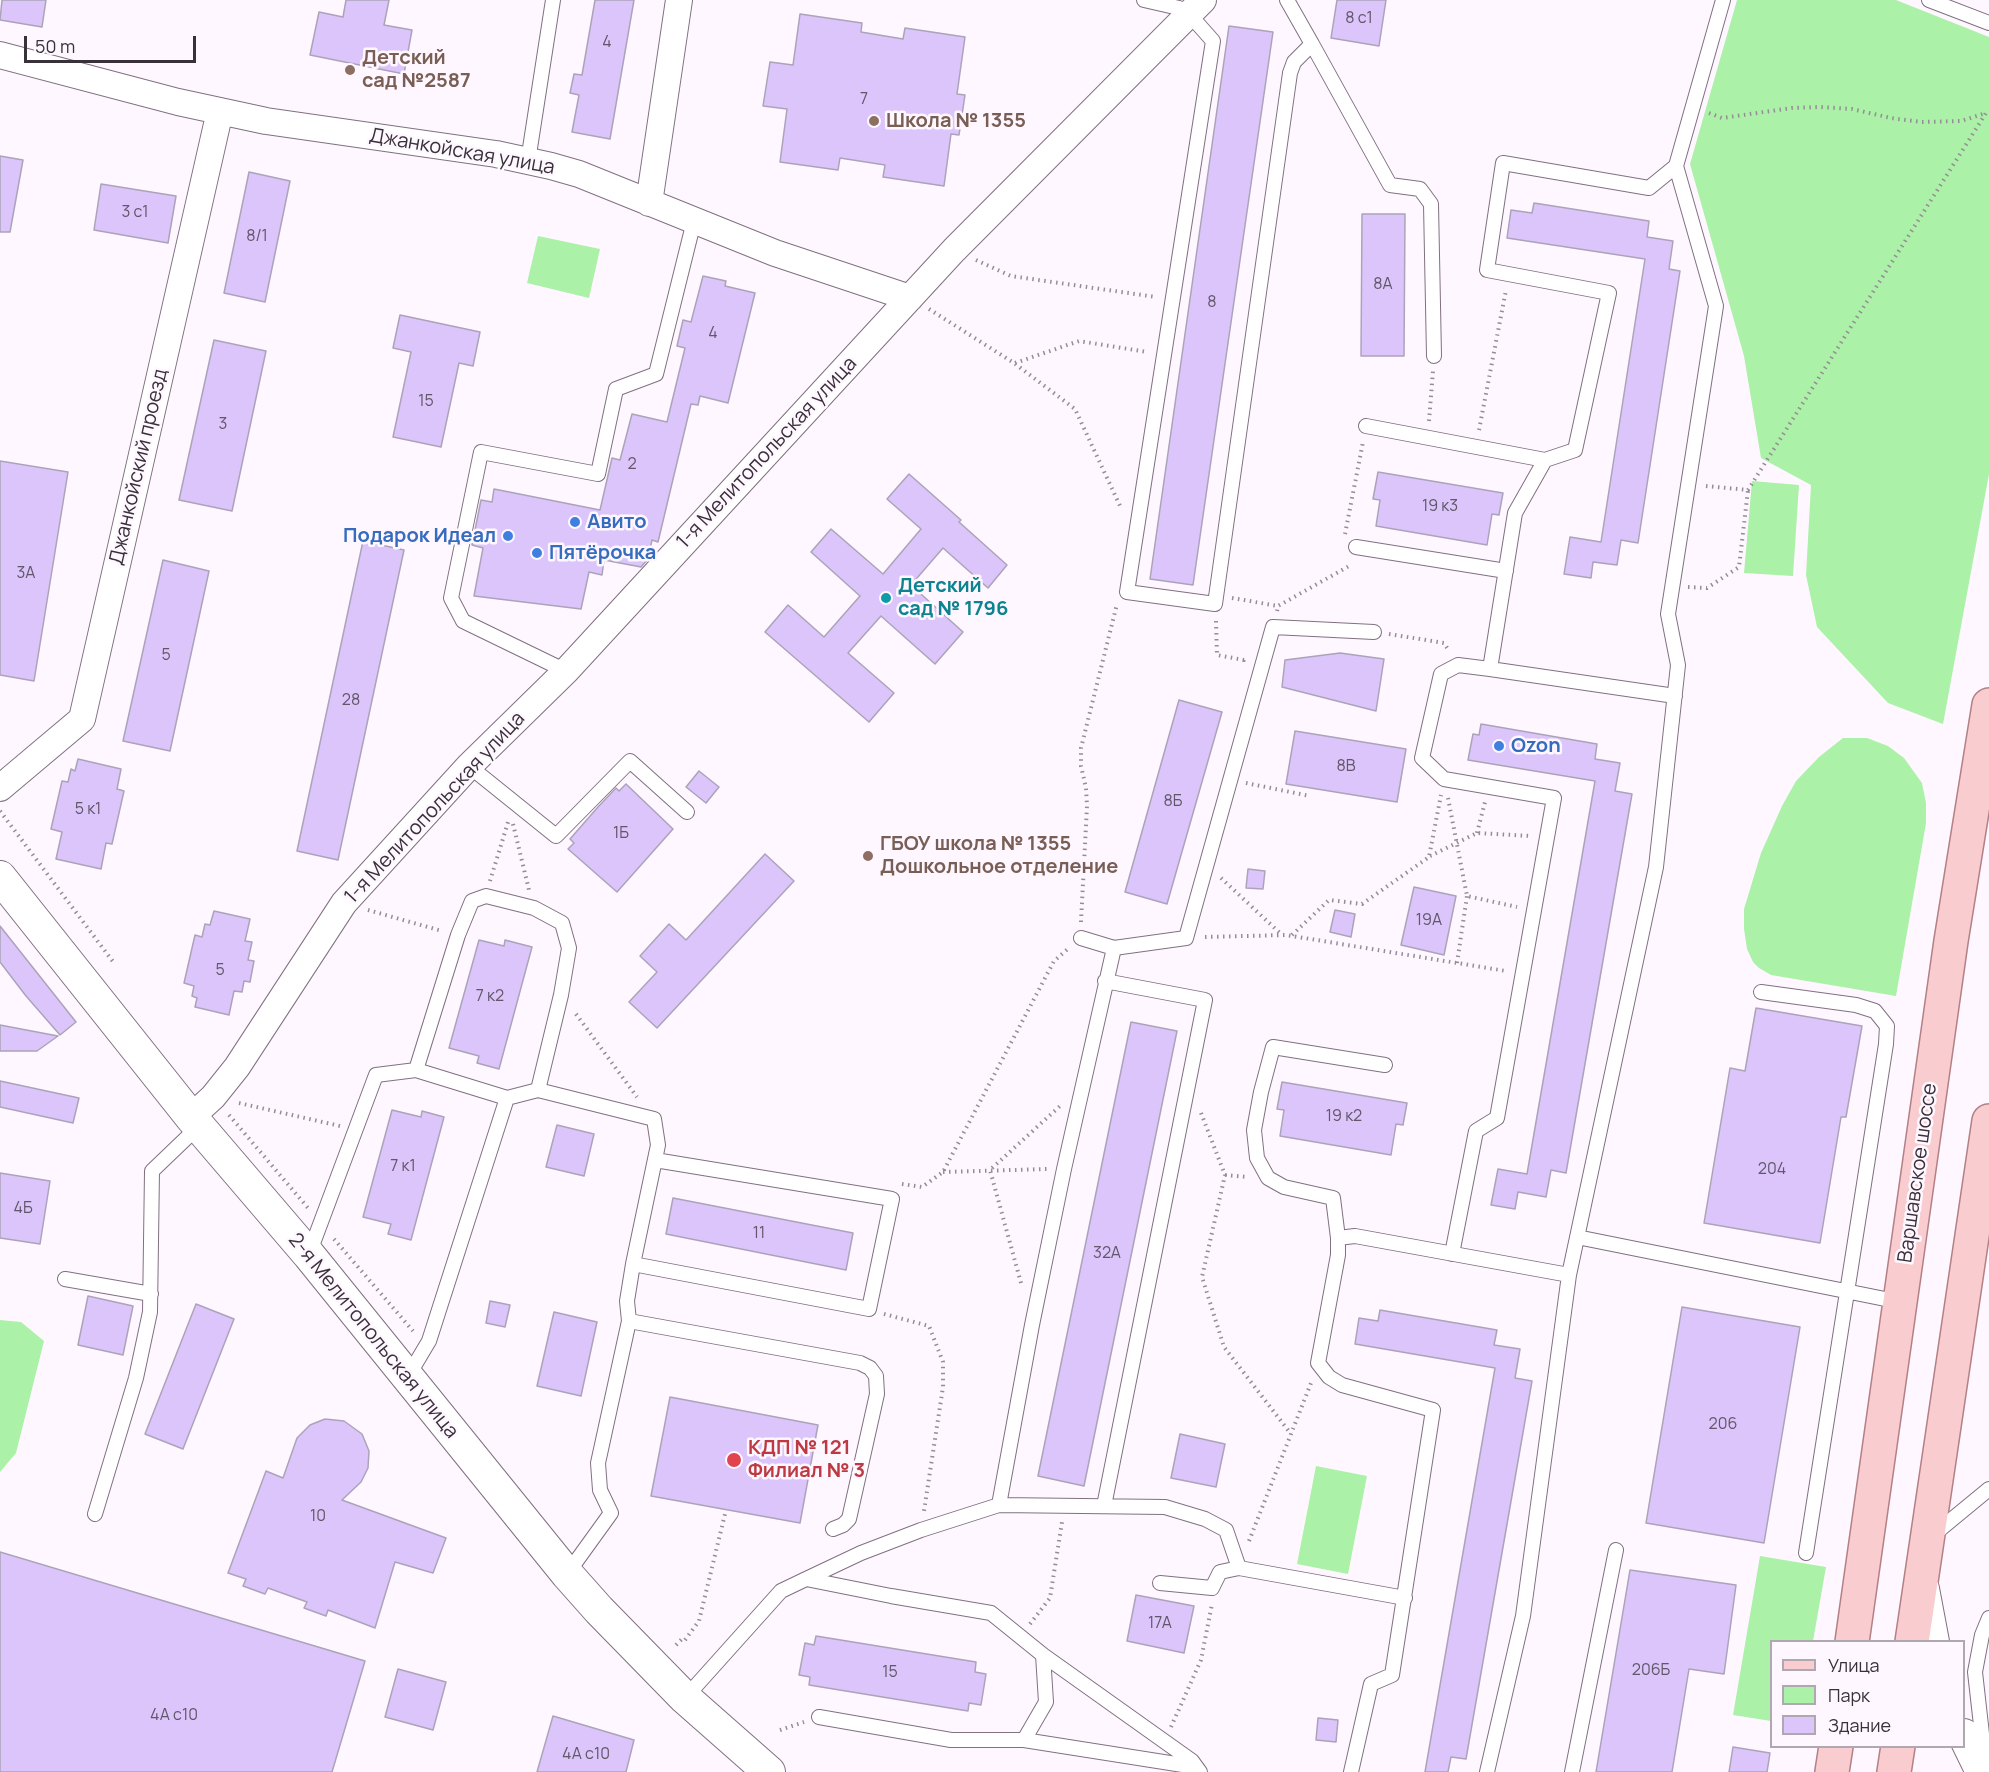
<!DOCTYPE html>
<html>
<head>
<meta charset="utf-8">
<style>
	body { margin:0 }
	#map { position:relative; width:1989px; height:1772px; overflow:hidden; background:#fff7ff; font-family:Manrope,sans-serif }
	canvas { display:block }
	.legend { position:absolute; left:1770px; top:1640px; width:195px; height:108px; box-sizing:border-box; background:#fff7ff; border:2px solid #b0a8b0; margin:0; padding:8px 10px; list-style:none; font-size:18px; color:#393139 }
	.legend li { display:flex; align-items:center; gap:12px; height:30px }
	.legend b { width:30px; border:2px solid #b0a8b0 }
	.scale { position:absolute; left:24px; top:36px; width:172px; height:27px; box-sizing:border-box; border:3px solid #393139; border-top:0; padding-left:8px; font-size:18px; line-height:21px; white-space:nowrap; color:#393139; -webkit-text-stroke:4px #fff7ff; paint-order:stroke }
</style>
</head>
<body>
<div id="map">
<canvas width="1989" height="1772"></canvas>
<ul class="legend">
<li><b style="height:8px;background:#f9ccd0"></b>Улица</li>
<li><b style="height:16px;background:#abf1a7"></b>Парк</li>
<li><b style="height:16px;background:#dbc5fa"></b>Здание</li>
</ul>
<div class="scale">50 m</div>
</div>
<script>
const context = document.querySelector('canvas').getContext('2d');
context.lineJoin = 'round';
function fillPath(path, color) { context.fillStyle = color; context.fill(path, 'evenodd'); }
const toPath = rows => new Path2D(rows.map(r => 'M' + r).join(''));
function trace(path, color, width, dash) { context.strokeStyle = color; context.lineWidth = width; context.lineCap = dash ? 'butt' : 'round'; context.setLineDash(dash || []); context.stroke(path); }
function write(font, color, halo, rows, align = 'center') {
  context.font = font + ' Manrope,sans-serif'; context.lineWidth = 5; context.setLineDash([]); context.textBaseline = 'middle'; context.strokeStyle = halo; context.fillStyle = color; for (const [text, x, y, turn = 0] of rows) {
    context.save(); context.translate(x, y); context.rotate((+turn || 0) * Math.PI / 180); context.textAlign = isNaN(turn) ? turn : align; if (halo) context.strokeText(text, 0, 0); context.fillText(text, 0, 0); context.restore();
  }
}
fillPath(toPath([
	[1737,0,1896,0,1989,37,1989,474,1943,724,1888,703,1817,627,1806,575,1811,485,1761,458,1744,356,1690,164],
	[538,236,600,249,589,298,527,283],
	[1752,481,1799,485,1793,576,1744,573],
	[1843,738,1867,738,1888,746,1904,758,1922,783,1926,803,1926,823,1896,996,1771,975,1759,968,1753,962,1747,949,1744,929,1744,909,1761,853,1782,806,1796,781,1819,757],
	[0,1320,21,1322,44,1341,16,1453,0,1472],
	[1316,1466,1367,1476,1348,1574,1297,1564],
	[1760,1556,1826,1567,1813,1641,1772,1642,1771,1721,1733,1715]
]), '#abf1a7');
const building = toPath([
	[2,0,46,0,42,27,0,20,2,0],
	[346,0,389,0,384,25,412,30,404,74,310,55,319,12,343,17,346,0],
	[595,0,634,0,610,139,572,132,579,95,570,93,574,74,582,75,595,0],
	[1337,0,1386,0,1379,46,1331,38,1337,0],
	[800,14,862,23,861,32,903,39,905,28,965,37,957,94,965,95,959,135,951,134,944,186,883,177,885,165,840,158,838,170,780,162,787,109,763,106,770,62,793,65,800,14],
	[1229,26,1273,32,1193,585,1150,579,1229,26],
	[0,156,23,160,10,232,0,232,0,156],
	[249,172,290,181,265,302,224,293,249,172],
	[101,184,176,196,168,243,94,230,101,184],
	[1534,203,1649,221,1647,237,1673,241,1669,269,1680,271,1638,543,1621,540,1617,565,1593,562,1591,578,1564,574,1570,537,1601,542,1645,259,1507,238,1511,210,1532,213,1534,203],
	[1362,214,1405,214,1404,356,1361,356,1362,214],
	[703,276,726,281,725,286,755,293,728,403,700,396,698,405,691,404,658,542,652,540,648,559,641,567,604,560,602,575,589,572,581,609,474,596,483,548,472,545,481,500,492,502,494,489,600,510,612,458,620,460,632,414,667,422,685,348,677,346,683,320,691,322,703,276],
	[400,315,480,332,473,366,459,363,441,447,393,437,411,352,393,348,400,315],
	[214,340,266,351,232,511,179,500,214,340],
	[0,461,68,472,34,681,0,675,0,461],
	[1378,472,1503,493,1499,515,1492,514,1487,545,1376,526,1380,500,1373,499,1378,472],
	[909,474,961,520,959,522,1007,565,988,588,943,548,911,585,963,632,935,664,881,616,848,653,894,693,869,722,765,632,788,605,824,637,860,596,811,552,831,529,883,574,921,529,887,499,909,474],
	[363,541,404,550,338,860,297,851,363,541],
	[163,560,209,571,170,751,123,741,163,560],
	[1340,653,1384,659,1376,711,1282,687,1285,660,1340,653],
	[1179,700,1222,712,1167,904,1125,892,1179,700],
	[1481,724,1597,744,1595,759,1620,763,1615,791,1632,794,1566,1173,1551,1170,1546,1197,1518,1192,1515,1209,1491,1205,1498,1169,1527,1174,1595,781,1468,760,1473,734,1479,735,1481,724],
	[1295,731,1406,749,1397,802,1286,784,1295,731],
	[78,759,121,769,117,789,124,791,112,844,106,843,101,869,56,859,62,832,51,829,62,781,68,782,71,769,75,771,78,759],
	[699,771,719,787,706,803,686,787,699,771],
	[626,784,673,829,617,892,568,849,574,843,570,839,598,807,616,788,619,791,626,784],
	[765,854,794,881,657,1028,629,1002,657,972,640,956,669,924,686,940,765,854],
	[1248,869,1265,871,1263,889,1246,888,1248,869],
	[1414,887,1456,896,1444,955,1401,945,1414,887],
	[1335,910,1355,914,1351,937,1330,932,1335,910],
	[214,911,250,919,245,941,252,942,248,960,254,961,250,982,244,981,242,992,234,991,229,1015,195,1007,197,998,192,996,194,986,184,983,195,935,202,937,205,924,210,925,214,911],
	[0,926,76,1022,60,1035,26,996,0,962,0,926],
	[479,940,504,946,505,940,532,947,499,1069,477,1063,479,1056,449,1048,479,940],
	[1756,1008,1862,1026,1846,1117,1841,1117,1820,1243,1704,1223,1730,1068,1745,1071,1756,1008],
	[1131,1022,1177,1031,1084,1486,1038,1476,1131,1022],
	[0,1025,58,1036,37,1051,0,1051,0,1025],
	[0,1081,79,1098,73,1123,0,1107,0,1081],
	[1282,1082,1407,1103,1403,1125,1396,1124,1391,1155,1280,1136,1284,1110,1277,1109,1282,1082],
	[392,1110,421,1117,422,1111,444,1117,411,1240,388,1234,391,1224,363,1217,392,1110],
	[557,1125,594,1134,584,1176,546,1167,557,1125],
	[0,1173,50,1181,40,1244,0,1238,0,1173],
	[673,1198,853,1233,846,1270,666,1234,673,1198],
	[88,1296,133,1306,123,1355,78,1345,88,1296],
	[490,1301,510,1305,505,1327,486,1323,490,1301],
	[196,1304,234,1319,183,1449,145,1434,196,1304],
	[1682,1307,1800,1327,1764,1543,1646,1523,1682,1307],
	[1380,1310,1497,1330,1494,1345,1520,1349,1515,1378,1532,1381,1466,1759,1451,1757,1448,1772,1425,1772,1495,1368,1355,1344,1359,1318,1378,1321,1380,1310],
	[554,1312,597,1322,581,1396,537,1386,554,1312],
	[670,1397,818,1425,800,1523,651,1496,670,1397],
	[325,1419,344,1421,362,1434,369,1451,368,1468,361,1482,342,1500,446,1538,433,1573,395,1562,375,1628,328,1610,326,1616,304,1608,307,1602,268,1588,265,1594,243,1586,246,1579,228,1573,266,1471,283,1478,297,1438,310,1425,325,1419],
	[1180,1434,1225,1444,1216,1487,1171,1478,1180,1434],
	[0,1552,365,1661,332,1772,0,1772,0,1552],
	[1630,1570,1736,1585,1724,1674,1689,1669,1672,1772,1596,1772,1630,1570],
	[1136,1595,1194,1606,1184,1653,1127,1641,1136,1595],
	[816,1636,976,1662,975,1672,986,1674,981,1705,969,1703,968,1711,809,1685,810,1677,799,1675,805,1643,814,1645,816,1636],
	[398,1669,446,1682,433,1730,385,1717,398,1669],
	[553,1716,634,1740,626,1772,537,1772,553,1716],
	[1318,1718,1338,1720,1336,1742,1316,1740,1318,1718],
	[1733,1747,1770,1753,1767,1772,1729,1772,1733,1747]
]);
fillPath(building, '#dbc5fa');
trace(building, '#aca3ba', 1.5);
const service = toPath([
	[1144,0,1179,8,1190,15,1213,41,1127,592,1215,604,1290,73,1294,62,1312,44,1287,0],
	[1929,0,1989,23],
	[1312,44,1390,185,1420,189,1431,204,1434,356],
	[528,161,553,0],
	[1366,426,1545,460],
	[1356,547,1506,571],
	[566,671,463,621,451,598,481,452,598,474,616,389,656,374,694,221],
	[1675,696,1490,669,1515,513,1545,460,1575,450,1609,293,1487,270,1503,163,1649,188,1676,166],
	[469,766,556,836,630,761,687,812],
	[1114,948,1186,938,1273,627,1374,632],
	[1761,992,1856,1005,1875,1011,1887,1026,1886,1044,1806,1553],
	[538,1090,507,1098,416,1070,458,935,472,901,486,896,534,908,562,923,569,948,561,995,538,1090,654,1119,658,1145,633,1264,627,1301,629,1321,598,1463,600,1490,611,1513,567,1574],
	[1577,1237,1900,1302],
	[1338,1238,1333,1198,1284,1187,1268,1178,1257,1158,1254,1130,1261,1092,1273,1047,1385,1065],
	[309,1254,376,1075,416,1070],
	[1452,1254,1476,1131,1497,1118,1554,798,1444,779,1422,758,1441,674,1458,665,1490,669],
	[633,1264,869,1309,892,1199,655,1160],
	[65,1279,151,1294],
	[629,1321,860,1363,870,1368,876,1376,877,1394,849,1519,843,1525,833,1529],
	[407,1378,429,1341,507,1098],
	[999,1505,1032,1325,1064,1169,1114,948,1081,938],
	[1104,1506,1205,1000,1105,981],
	[95,1514,136,1378,150,1312,152,1171,199,1126],
	[1933,1535,1989,1489],
	[806,1579,861,1553,921,1530,999,1505,1165,1507,1205,1519,1226,1530,1239,1568,1405,1598],
	[1160,1583,1212,1588,1220,1572,1239,1568],
	[685,1698,781,1591,806,1579,891,1596,991,1613,1043,1655,1192,1761,1200,1772],
	[819,1717,951,1740,1024,1740,1046,1702,1043,1655],
	[1024,1740,1195,1767],
	[1984,1752,1975,1672,1982,1635,1989,1618],
	[1351,1772,1371,1684,1392,1675,1433,1410,1342,1385,1329,1377,1318,1363,1338,1255,1338,1238,1355,1236,1569,1275],
	[1487,1772,1523,1616,1569,1275,1656,867,1678,665,1668,614,1716,306,1676,166,1723,0],
	[1572,1772,1616,1550]
]);
const minor = toPath([
	[0,55,178,102,266,121,496,154,551,166,579,174,775,253,910,298],
	[649,203,679,0],
	[0,788,82,719,220,111],
	[191,1117,213,1097,237,1067,344,903,469,766,566,671,954,250,1203,0]
]);
const tertiary = toPath([
	[0,877,191,1117,309,1255,567,1574,599,1610,685,1698,769,1772],
	[1923,1589,1933,1642],
	[1964,1735,1982,1772]
]);
const primary = toPath([
	[1852,1642,1951,941,1989,705],
	[1912,1642,1989,1121],
	[1832,1772,1836,1746],
	[1894,1772,1898,1746]
]);
trace(service, '#817081', 16);
trace(minor, '#817081', 28);
trace(tertiary, '#817081', 34);
trace(primary, '#b38086', 36);
trace(toPath([
	[1709,113,1722,118,1792,108,1820,107,1852,109,1891,118,1921,122,1961,121,1986,113],
	[976,260,1011,276,1156,297],
	[929,309,1014,363,1075,409,1121,508],
	[1015,363,1079,341,1147,352],
	[1429,421,1433,371],
	[1479,430,1506,290],
	[1706,486,1748,490,1986,113,1989,113],
	[1345,534,1363,442],
	[1688,587,1707,588,1739,567,1748,490],
	[1232,598,1278,606],
	[1277,611,1278,606,1351,565],
	[1216,621,1217,655,1244,660,1245,656],
	[1389,634,1444,643,1449,651],
	[1246,783,1310,796],
	[1448,798,1467,896,1517,907],
	[0,811,114,963],
	[513,824,529,890],
	[1477,833,1485,802],
	[1430,856,1477,833,1531,836],
	[1221,878,1281,934],
	[490,881,509,819],
	[368,910,442,931],
	[1081,922,1087,806,1086,788,1081,766,1081,748,1117,604],
	[1292,935,1329,900,1362,904,1429,857,1441,795],
	[1205,937,1286,935,1506,971],
	[1457,963,1467,896],
	[576,1014,637,1097],
	[239,1103,340,1126],
	[1201,1113,1225,1175,1202,1277,1224,1347,1291,1434],
	[229,1115,308,1208],
	[943,1172,1047,1169],
	[1225,1175,1248,1177],
	[902,1184,922,1187,943,1172,1054,961,1069,948],
	[334,1239,413,1331],
	[1021,1283,990,1170,1060,1106],
	[884,1314,929,1326,943,1362,943,1387,924,1511],
	[1249,1541,1311,1383],
	[1030,1624,1050,1598,1062,1522],
	[685,1640,699,1621,725,1514],
	[676,1645,683,1638],
	[1171,1727,1201,1660,1212,1604],
	[780,1730,804,1722]
]), '#958d95', 4, [1.5, 4.5]);
trace(service, '#fff', 14);
trace(minor, '#fff', 26);
trace(tertiary, '#fff', 32);
trace(primary, '#f9ccd0', 33);
for (const [x, y, r, color] of [
	[350,70,6,"#8d6e63"],
	[874,121,6,"#8d6e63"],
	[575,522,6,"#3f7fe0"],
	[508,536,6,"#3f7fe0"],
	[537,553,6,"#3f7fe0"],
	[886,598,6,"#0f9aa8"],
	[1499,746,6,"#3f7fe0"],
	[868,856,6,"#8d6e63"],
	[734,1460,8,"#e0444e"]
]) { const dot = new Path2D(); dot.arc(x, y, r, 0, 2 * Math.PI); context.fillStyle = color; context.fill(dot); trace(dot, '#fff7ff', 2); }
write('16px', '#625669', null, [
	["8 с1",1359,19],
	["4",607,43],
	["7",864,100],
	["3 с1",135,213],
	["8/1",257,237],
	["8А",1383,285],
	["8",1212,303],
	["4",713,334],
	["15",426,402],
	["3",223,425],
	["2",632,465],
	["19 к3",1440,507],
	["3А",26,574],
	["5",166,656],
	["28",351,701],
	["8В",1346,767],
	["8Б",1173,802],
	["5 к1",88,810],
	["1Б",621,834],
	["19А",1429,921],
	["5",220,971],
	["7 к2",490,997],
	["19 к2",1344,1117],
	["7 к1",403,1167],
	["204",1772,1170],
	["4Б",23,1209],
	["11",759,1234],
	["32А",1107,1254],
	["206",1723,1425],
	["10",318,1517],
	["17А",1160,1624],
	["206Б",1651,1671],
	["15",890,1673],
	["4А с10",174,1716],
	["4А с10",586,1755]
]);
write('bold 20px', '#785e54', '#fff7ff', [
	["Детский",362,58],
	["сад №2587",362,81],
	["Школа № 1355",886,121],
	["ГБОУ школа № 1355",880,844],
	["Дошкольное отделение",880,867]
], 'left');
write('20px', '#393139', '#fff7ff', [
	["Джанкойская улица",462,152,10],
	["1-я Мелитопольская улица",767,453,-47],
	["Джанкойский проезд",139,467,-77],
	["1-я Мелитопольская улица",435,808,-47],
	["Варшавское шоссе",1918,1173,-82],
	["2-я Мелитопольская улица",373,1336,51]
]);
write('bold 20px', '#366cbe', '#fff7ff', [
	["Авито",587,522],
	["Подарок Идеал",496,536,"right"],
	["Пятёрочка",549,553],
	["Ozon",1511,746]
], 'left');
write('bold 20px', '#0d838f', '#fff7ff', [
	["Детский",898,586],
	["сад № 1796",898,609]
], 'left');
write('bold 20px', '#be3a42', '#fff7ff', [
	["КДП № 121",748,1448],
	["Филиал № 3",748,1471]
], 'left');
</script>
</body>
</html>
